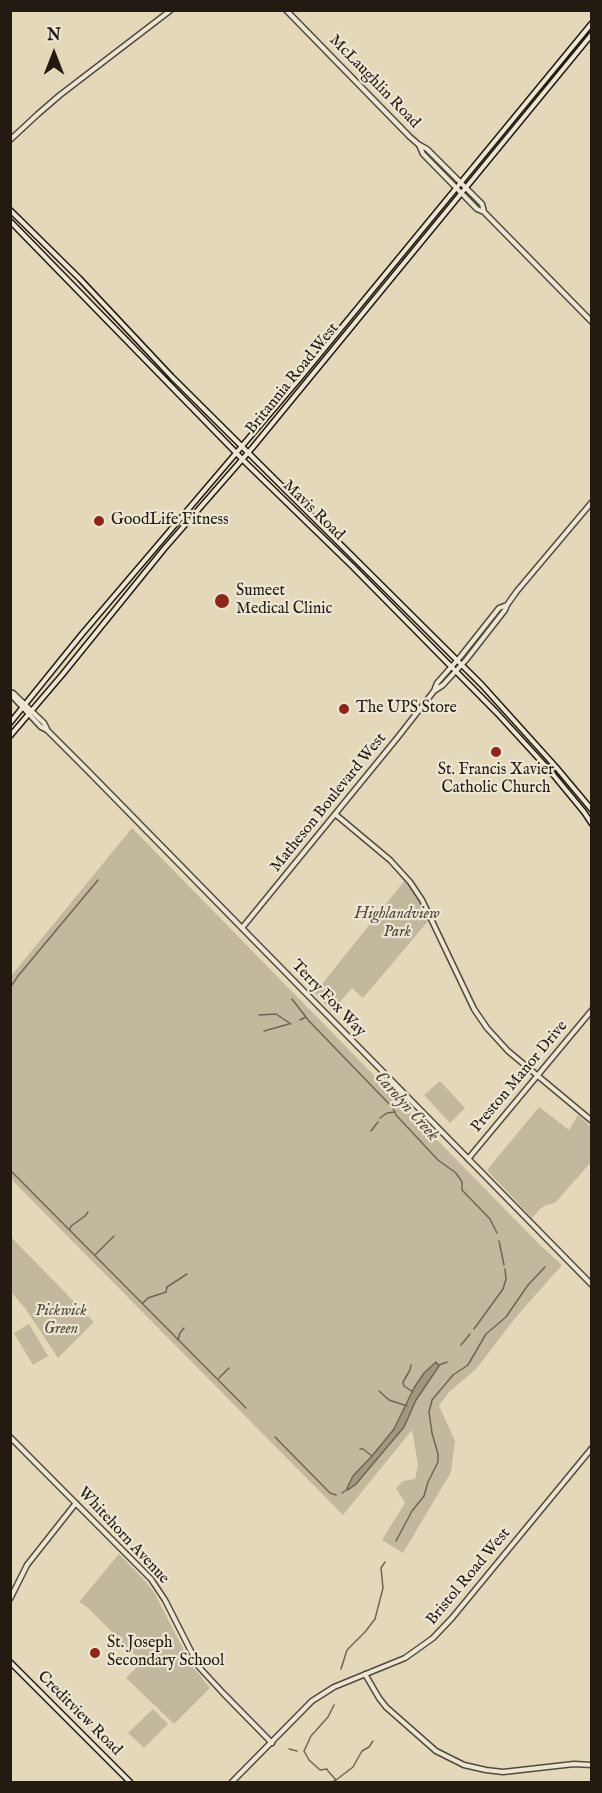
<!DOCTYPE html>
<html>
<head>
<meta charset="utf-8">
<style>
	body { margin:0 }
	#map { position:relative; width:602px; height:1793px; overflow:hidden; background:#e3d8b9; font-family:"IM FELL English",serif }
	canvas { display:block }
	.frame { position:absolute; inset:0; border:12px solid #231b12; pointer-events:none }
	.north { position:absolute; left:24px; top:24px; width:60px; height:60px; -webkit-text-stroke:4px #ede6d2; paint-order:stroke; rotate:0deg; font-size:16px; font-weight:700; line-height:24px; text-align:center; color:#231b12 }
	.north::after { content:''; display:block; margin:auto; width:21px; height:27px; background:#231b12; clip-path:polygon(50% 0,100% 100%,50% 72%,0 100%) }
</style>
</head>
<body>
<div id="map">
<canvas width="602" height="1793"></canvas>
<div class="frame"></div>
<div class="north">N</div>
</div>
<script>
const context = document.querySelector('canvas').getContext('2d');
context.lineJoin = 'round';
function fillPath(path, color) { context.fillStyle = color; context.fill(path, 'evenodd'); }
const toPath = rows => new Path2D(rows.map(r => 'M' + r).join(''));
function trace(path, color, width, dash) { context.strokeStyle = color; context.lineWidth = width; context.lineCap = dash ? 'butt' : 'round'; context.setLineDash(dash || []); context.stroke(path); }
function write(font, color, halo, rows, align = 'center') {
  context.font = font + ' "IM FELL English",serif'; context.lineWidth = 4.5; context.setLineDash([]); context.textBaseline = 'middle'; context.strokeStyle = halo; context.fillStyle = color; for (const [text, x, y, turn = 0] of rows) {
    context.save(); context.translate(x, y); context.rotate((+turn || 0) * Math.PI / 180); context.textAlign = isNaN(turn) ? turn : align; if (halo) context.strokeText(text, 0, 0); context.fillText(text, 0, 0); context.restore();
  }
}
fillPath(toPath([
	[132,828,541,1246,562,1265,516,1317,476,1369,449,1392,439,1406,455,1441,451,1472,403,1553,382,1540,405,1503,396,1488,403,1481,415,1479,418,1465,412,1430,343,1515,11,1179,11,976],
	[405,880,420,901,429,920,363,998,352,988,332,1011,315,993],
	[440,1081,465,1108,450,1123,424,1095],
	[539,1107,569,1130,578,1115,591,1127,591,1162,555,1203,546,1205,540,1209,532,1218,487,1170],
	[11,1237,94,1322,58,1358,25,1308,11,1292],
	[29,1324,48,1356,33,1365,14,1333],
	[119,1554,146,1582,155,1594,192,1666,210,1688,174,1724,126,1678,142,1662,87,1607,79,1602],
	[153,1709,168,1724,144,1748,128,1733]
]), '#c2b89d');
const water = toPath([
	[436,1362,439,1366,416,1400,404,1427,356,1484,348,1490,347,1488,353,1476,372,1456,394,1429,414,1388,424,1373,436,1362]
]);
fillPath(water, '#a29880');
trace(water, '#6f6654', 1.5);
trace(toPath([
	[10,988,18,976,98,880],
	[292,999,309,1021,393,1108,396,1115,438,1160,456,1173,462,1182,462,1190,490,1219,497,1233],
	[259,1015,276,1014,291,1024],
	[300,1020,306,1017],
	[264,1031,289,1024],
	[380,1118,387,1113,395,1112],
	[371,1131,378,1122],
	[10,1170,246,1408],
	[70,1229,71,1226,85,1216,88,1212],
	[499,1241,504,1265],
	[95,1255,114,1236],
	[143,1303,148,1298,166,1292,167,1287,187,1274],
	[474,1329,503,1289,506,1279,505,1269],
	[178,1340,180,1333,184,1328],
	[461,1345,470,1334],
	[411,1365,410,1370,403,1382,404,1386,413,1392],
	[439,1365,447,1362],
	[219,1378,229,1368],
	[379,1391,389,1400,407,1406],
	[275,1437,330,1493,336,1495],
	[360,1449,363,1449,372,1456],
	[342,1493,349,1488],
	[396,1541,412,1511,424,1496,428,1482,438,1462,438,1454,432,1433,429,1412,432,1400,453,1375,468,1365,486,1334,506,1317,528,1285,545,1267],
	[341,1669,347,1650,365,1632,375,1619,383,1588,381,1568,385,1562],
	[289,1749,297,1751],
	[336,1780,353,1767,362,1751,369,1747,373,1741],
	[332,1782,336,1780,328,1771,327,1769,320,1770,309,1760,304,1751,311,1736,328,1717,334,1705]
]), '#6f6654', 1.5);
const tertiary = toPath([
	[286,10,410,137,418,144,427,149,482,204,484,212],
	[10,140,38,114,60,95,171,10],
	[419,145,423,154,477,209,484,212,592,322],
	[434,691,443,685,466,660,505,610,507,605,517,591,592,502],
	[12,693,14,698,41,727,47,730,88,771,592,1285],
	[13,693,44,723,47,729],
	[335,814,390,860,410,882,422,900,474,1009,487,1028,508,1051,592,1121],
	[242,928,398,737,434,691,437,683,461,656,499,608,507,605],
	[468,1159,592,1010],
	[10,1437,151,1579,165,1600,199,1667,223,1693,272,1743],
	[10,1599,27,1565,76,1503],
	[365,1674,379,1698,386,1707,436,1751,464,1765,486,1770,503,1772,574,1764,592,1765],
	[232,1782,312,1701,334,1687,405,1658,433,1638,452,1618,592,1448]
]);
const secondary = toPath([
	[10,210,80,279,172,377,482,685,556,767,592,810],
	[10,221,246,463,352,566,497,713,551,772,584,812,592,824],
	[10,723,82,634,300,378,592,23],
	[10,736,62,675,164,549,253,447,592,34],
	[10,1662,130,1782]
]);
trace(tertiary, '#534a3c', 7);
trace(secondary, '#231b12', 7);
trace(tertiary, '#ede6d2', 4);
trace(secondary, '#ede6d2', 4);
for (const [x, y, r, color] of [
	[99,521,6,"#8f2418"],
	[222,601,8,"#8f2418"],
	[344,709,6,"#8f2418"],
	[496,752,6,"#8f2418"],
	[95,1653,6,"#8f2418"]
]) { const dot = new Path2D(); dot.arc(x, y, r, 0, 2 * Math.PI); context.fillStyle = color; context.fill(dot); trace(dot, '#ede6d2', 2); }
write('16px', '#231b12', '#ede6d2', [
	["McLaughlin Road",374,82,46],
	["Britannia Road West",293,379,-51],
	["Mavis Road",313,511,44],
	["Matheson Boulevard West",329,803,-51],
	["Terry Fox Way",328,999,46],
	["Preston Manor Drive",520,1077,-50],
	["Whitehorn Avenue",123,1536,47],
	["Bristol Road West",469,1577,-50],
	["Creditview Road",79,1714,45]
]);
write('16px', '#231b12', '#ede6d2', [
	["GoodLife Fitness",111,521],
	["Sumeet",236,592],
	["Medical Clinic",236,610],
	["The UPS Store",356,709],
	["St. Francis Xavier",496,771,"center"],
	["Catholic Church",496,789,"center"],
	["St. Joseph",107,1644],
	["Secondary School",107,1662]
], 'left');
write('italic 16px', '#534a3c', '#ede6d2', [
	["Highlandview",397,915],
	["Park",397,933],
	["Pickwick",61,1312],
	["Green",61,1330]
]);
write('italic 18px', '#564d3e', '#ede6d2', [
	["Carolyn Creek",406,1107,48]
]);
</script>
</body>
</html>
